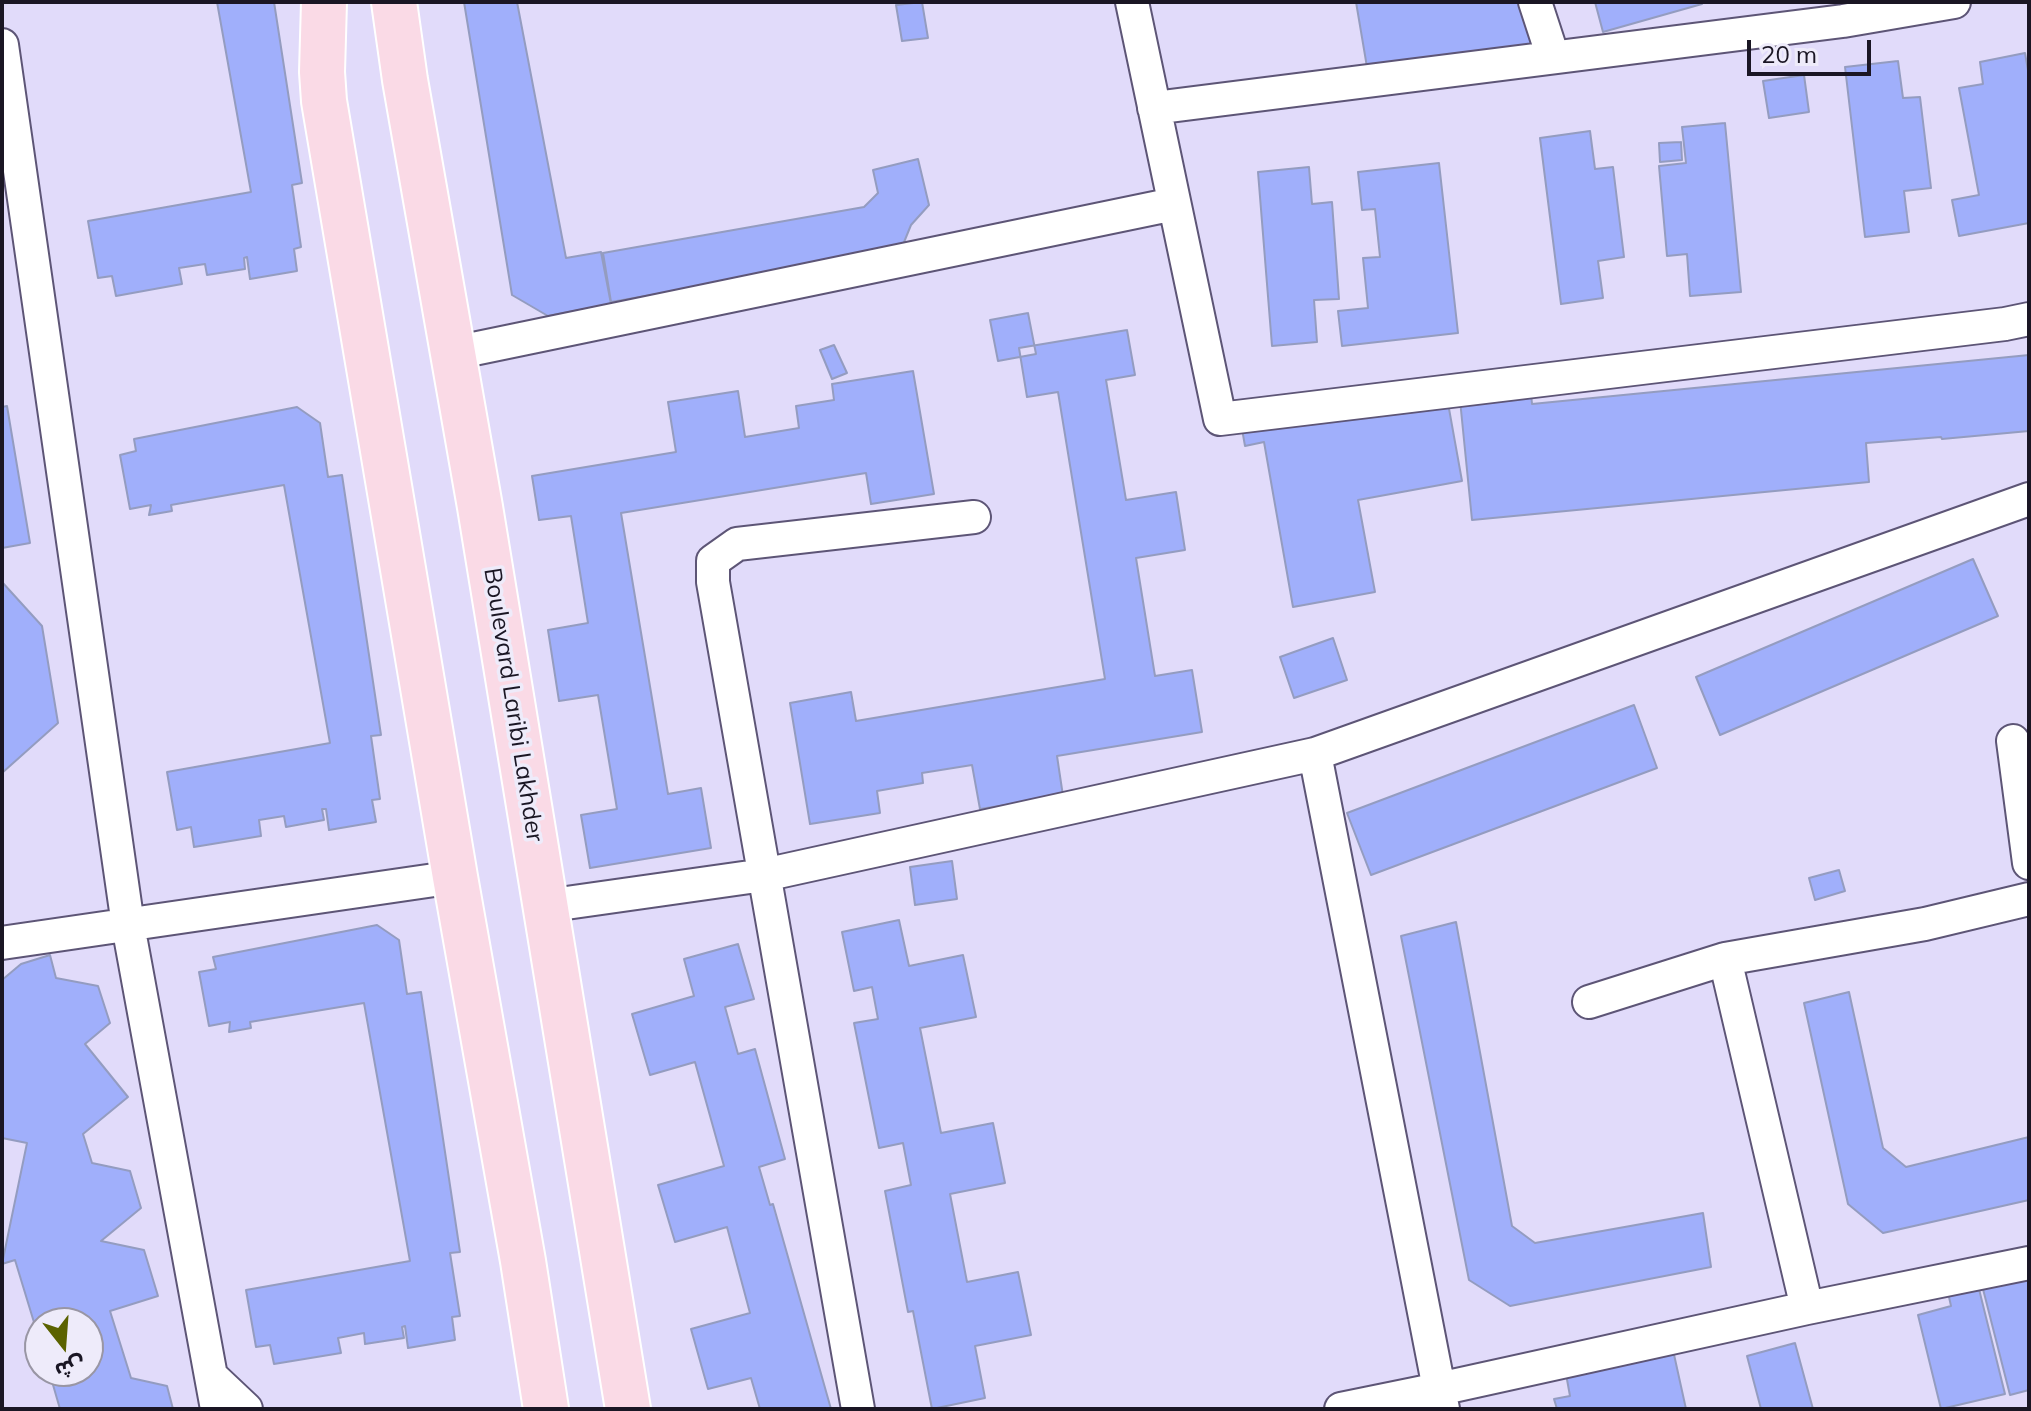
<!DOCTYPE html>
<html>
<head>
<meta charset="utf-8">
<style>
	body { margin:0 }
	#map { position:relative; width:2031px; height:1411px; overflow:hidden; background:#e1dbfa; font-family:Mulish,"Noto Sans Arabic",sans-serif }
	canvas { display:block }
	.frame { position:absolute; inset:0; border:4px solid #1a1624; pointer-events:none }
	.north { position:absolute; left:24px; top:1307px; width:80px; height:80px; box-sizing:border-box; background:#eeebfa; border:2px solid #9996a4; border-radius:50%; rotate:163deg; font-size:22px; font-weight:700; line-height:32px; text-align:center; color:#1a1624 }
	.north::after { content:''; display:block; margin:auto; width:28px; height:36px; background:#5b6200; clip-path:polygon(50% 0,100% 100%,50% 72%,0 100%) }
	.scale { position:absolute; left:1747px; top:40px; width:124px; height:36px; box-sizing:border-box; border:4px solid #1a1624; border-top:0; padding-left:10px; font-size:24px; line-height:28px; white-space:nowrap; color:#1a1624; -webkit-text-stroke:6px #eeebfa; paint-order:stroke }
</style>
</head>
<body>
<div id="map">
<canvas width="2031" height="1411"></canvas>
<div class="frame"></div>
<div class="north">ش</div>
<div class="scale">20 m</div>
</div>
<script>
const context = document.querySelector('canvas').getContext('2d');
context.lineJoin = 'round';
function fillPath(path, color) { context.fillStyle = color; context.fill(path, 'evenodd'); }
const toPath = rows => new Path2D(rows.map(r => 'M' + r).join(''));
function trace(path, color, width, dash) { context.strokeStyle = color; context.lineWidth = width; context.lineCap = dash ? 'butt' : 'round'; context.setLineDash(dash || []); context.stroke(path); }
function write(font, color, halo, rows, align = 'center') {
  context.font = font + ' Mulish,sans-serif'; context.lineWidth = 7; context.setLineDash([]); context.textBaseline = 'middle'; context.strokeStyle = halo; context.fillStyle = color; for (const [text, x, y, turn = 0] of rows) {
    context.save(); context.translate(x, y); context.rotate((+turn || 0) * Math.PI / 180); context.textAlign = isNaN(turn) ? turn : align; if (halo) context.strokeText(text, 0, 0); context.fillText(text, 0, 0); context.restore();
  }
}
const building = toPath([
	[217,2,274,2,302,183,292,185,301,247,294,249,297,271,250,279,247,257,244,258,245,269,207,275,205,264,179,268,182,284,116,296,112,276,98,278,88,221,251,192,217,2],
	[464,2,517,2,566,258,601,252,611,304,548,316,512,295,464,2],
	[922,2,928,38,902,41,896,5,922,2],
	[1356,2,1524,2,1532,45,1368,73,1356,2],
	[1595,2,1701,2,1702,4,1603,32,1595,2],
	[2025,53,2029,76,2029,223,1959,236,1952,200,1979,195,1959,88,1983,84,1980,62,2025,53],
	[1898,61,1903,98,1920,97,1931,188,1904,191,1909,232,1865,237,1845,67,1898,61],
	[1804,75,1809,112,1769,118,1763,81,1804,75],
	[1725,123,1741,292,1690,296,1687,254,1667,256,1659,166,1686,163,1682,127,1725,123],
	[1590,131,1595,169,1613,167,1624,257,1598,261,1603,298,1561,304,1540,138,1590,131],
	[1681,142,1682,160,1660,162,1659,143,1681,142],
	[918,159,929,205,911,225,900,252,611,302,603,253,864,207,878,193,873,170,918,159],
	[1439,163,1458,333,1342,346,1338,311,1368,308,1363,258,1380,257,1375,209,1362,210,1358,172,1439,163],
	[1309,167,1312,204,1332,202,1339,299,1314,300,1317,342,1272,346,1258,172,1309,167],
	[1028,313,1036,354,998,361,990,320,1028,313],
	[1127,330,1135,375,1106,380,1126,500,1176,492,1185,550,1136,558,1155,676,1192,670,1202,732,1057,756,1063,796,980,809,972,765,922,773,923,783,877,791,880,813,810,824,790,703,851,692,856,721,1105,679,1058,392,1027,397,1019,348,1127,330],
	[834,345,847,373,832,379,820,350,834,345],
	[2029,355,2029,431,1942,439,1941,437,1866,443,1869,482,1472,520,1460,400,1531,393,1532,404,2029,355],
	[913,371,934,494,871,504,866,473,621,513,668,794,701,788,711,848,590,868,581,815,617,809,598,695,559,701,548,630,588,623,571,516,539,520,532,476,676,452,668,402,738,391,745,437,799,428,796,406,834,400,832,384,913,371],
	[1446,392,1462,481,1358,500,1375,592,1293,607,1264,442,1245,446,1242,429,1446,392],
	[7,406,30,543,2,548,2,407,7,406],
	[297,407,320,423,328,477,342,475,381,735,371,736,380,799,372,800,376,822,329,830,326,809,322,809,324,820,286,827,284,816,259,820,261,836,194,847,191,827,177,830,167,772,330,743,284,485,171,505,172,511,149,515,151,505,130,509,120,455,136,451,134,439,297,407],
	[1973,559,1998,616,1720,735,1696,677,1973,559],
	[2,582,42,626,58,723,2,773,2,582],
	[1333,638,1347,680,1294,698,1280,657,1333,638],
	[1634,705,1657,768,1371,875,1347,813,1634,705],
	[952,861,957,899,915,905,910,867,952,861],
	[1839,870,1845,891,1815,900,1809,878,1839,870],
	[899,920,909,966,963,955,976,1017,920,1028,941,1133,993,1123,1005,1183,950,1194,967,1282,1018,1272,1031,1335,975,1346,985,1398,932,1409,913,1311,908,1312,885,1191,911,1185,903,1143,879,1148,854,1023,878,1019,872,987,854,991,842,932,899,920],
	[1456,922,1512,1226,1535,1243,1703,1213,1711,1267,1510,1306,1469,1280,1401,936,1456,922],
	[377,925,399,940,407,994,421,992,460,1252,450,1253,460,1316,452,1317,455,1340,408,1348,405,1326,402,1327,404,1338,365,1344,364,1333,338,1338,341,1353,274,1364,270,1345,256,1347,246,1290,410,1261,364,1003,250,1022,251,1028,229,1032,230,1022,209,1026,199,972,216,969,213,957,377,925],
	[738,944,754,999,725,1007,738,1054,755,1049,785,1159,759,1167,770,1205,773,1204,831,1409,760,1409,751,1378,708,1389,691,1329,750,1313,727,1227,675,1242,658,1185,724,1166,695,1062,650,1075,632,1014,694,996,684,959,738,944],
	[50,955,56,978,98,986,110,1023,85,1044,128,1097,83,1134,92,1163,130,1171,141,1208,101,1241,144,1250,158,1296,110,1311,131,1378,167,1386,173,1409,60,1409,49,1371,88,1371,88,1323,40,1323,40,1342,15,1260,2,1264,27,1143,2,1138,2,980,21,964,50,955],
	[1849,992,1883,1148,1906,1167,2029,1137,2029,1200,1883,1233,1848,1204,1804,1003,1849,992],
	[2029,1277,2029,1390,2010,1395,1983,1289,2029,1277],
	[1977,1281,2005,1394,1941,1409,1918,1315,1951,1306,1947,1288,1977,1281],
	[1795,1343,1813,1409,1761,1409,1747,1356,1795,1343],
	[1673,1350,1686,1409,1557,1409,1554,1399,1570,1396,1566,1374,1673,1350]
]);
fillPath(building, '#a0affb');
trace(building, '#949cc0', 2);
const street = toPath([
	[1132,2,1220,419,2005,324,2029,319],
	[1535,2,1553,57],
	[2,45,128,925,217,1409],
	[1154,108,1843,21,1954,2],
	[454,353,1174,204],
	[2013,741,2029,863],
	[545,906,764,875,1315,754],
	[2,943,455,877],
	[1589,1002,1725,959],
	[1807,1308,1725,959,1925,924,2029,899],
	[211,1376,246,1409],
	[858,1409,713,582,713,561,737,544,974,517],
	[1341,1409,1439,1389,1807,1308,2029,1263],
	[1443,1409,1315,754,2029,499]
]);
const primary = toPath([
	[324,2,322,72,324,101,455,877,523,1261,546,1409],
	[394,2,405,80,480,507,628,1409]
]);
trace(street, '#5d5576', 36);
trace(primary, '#fff', 48);
trace(street, '#fff', 32);
trace(primary, '#fadae6', 44);
write('24px', '#1a1624', '#eeebfa', [
	["Boulevard Laribi Lakhder",513,705,81]
]);
</script>
</body>
</html>
